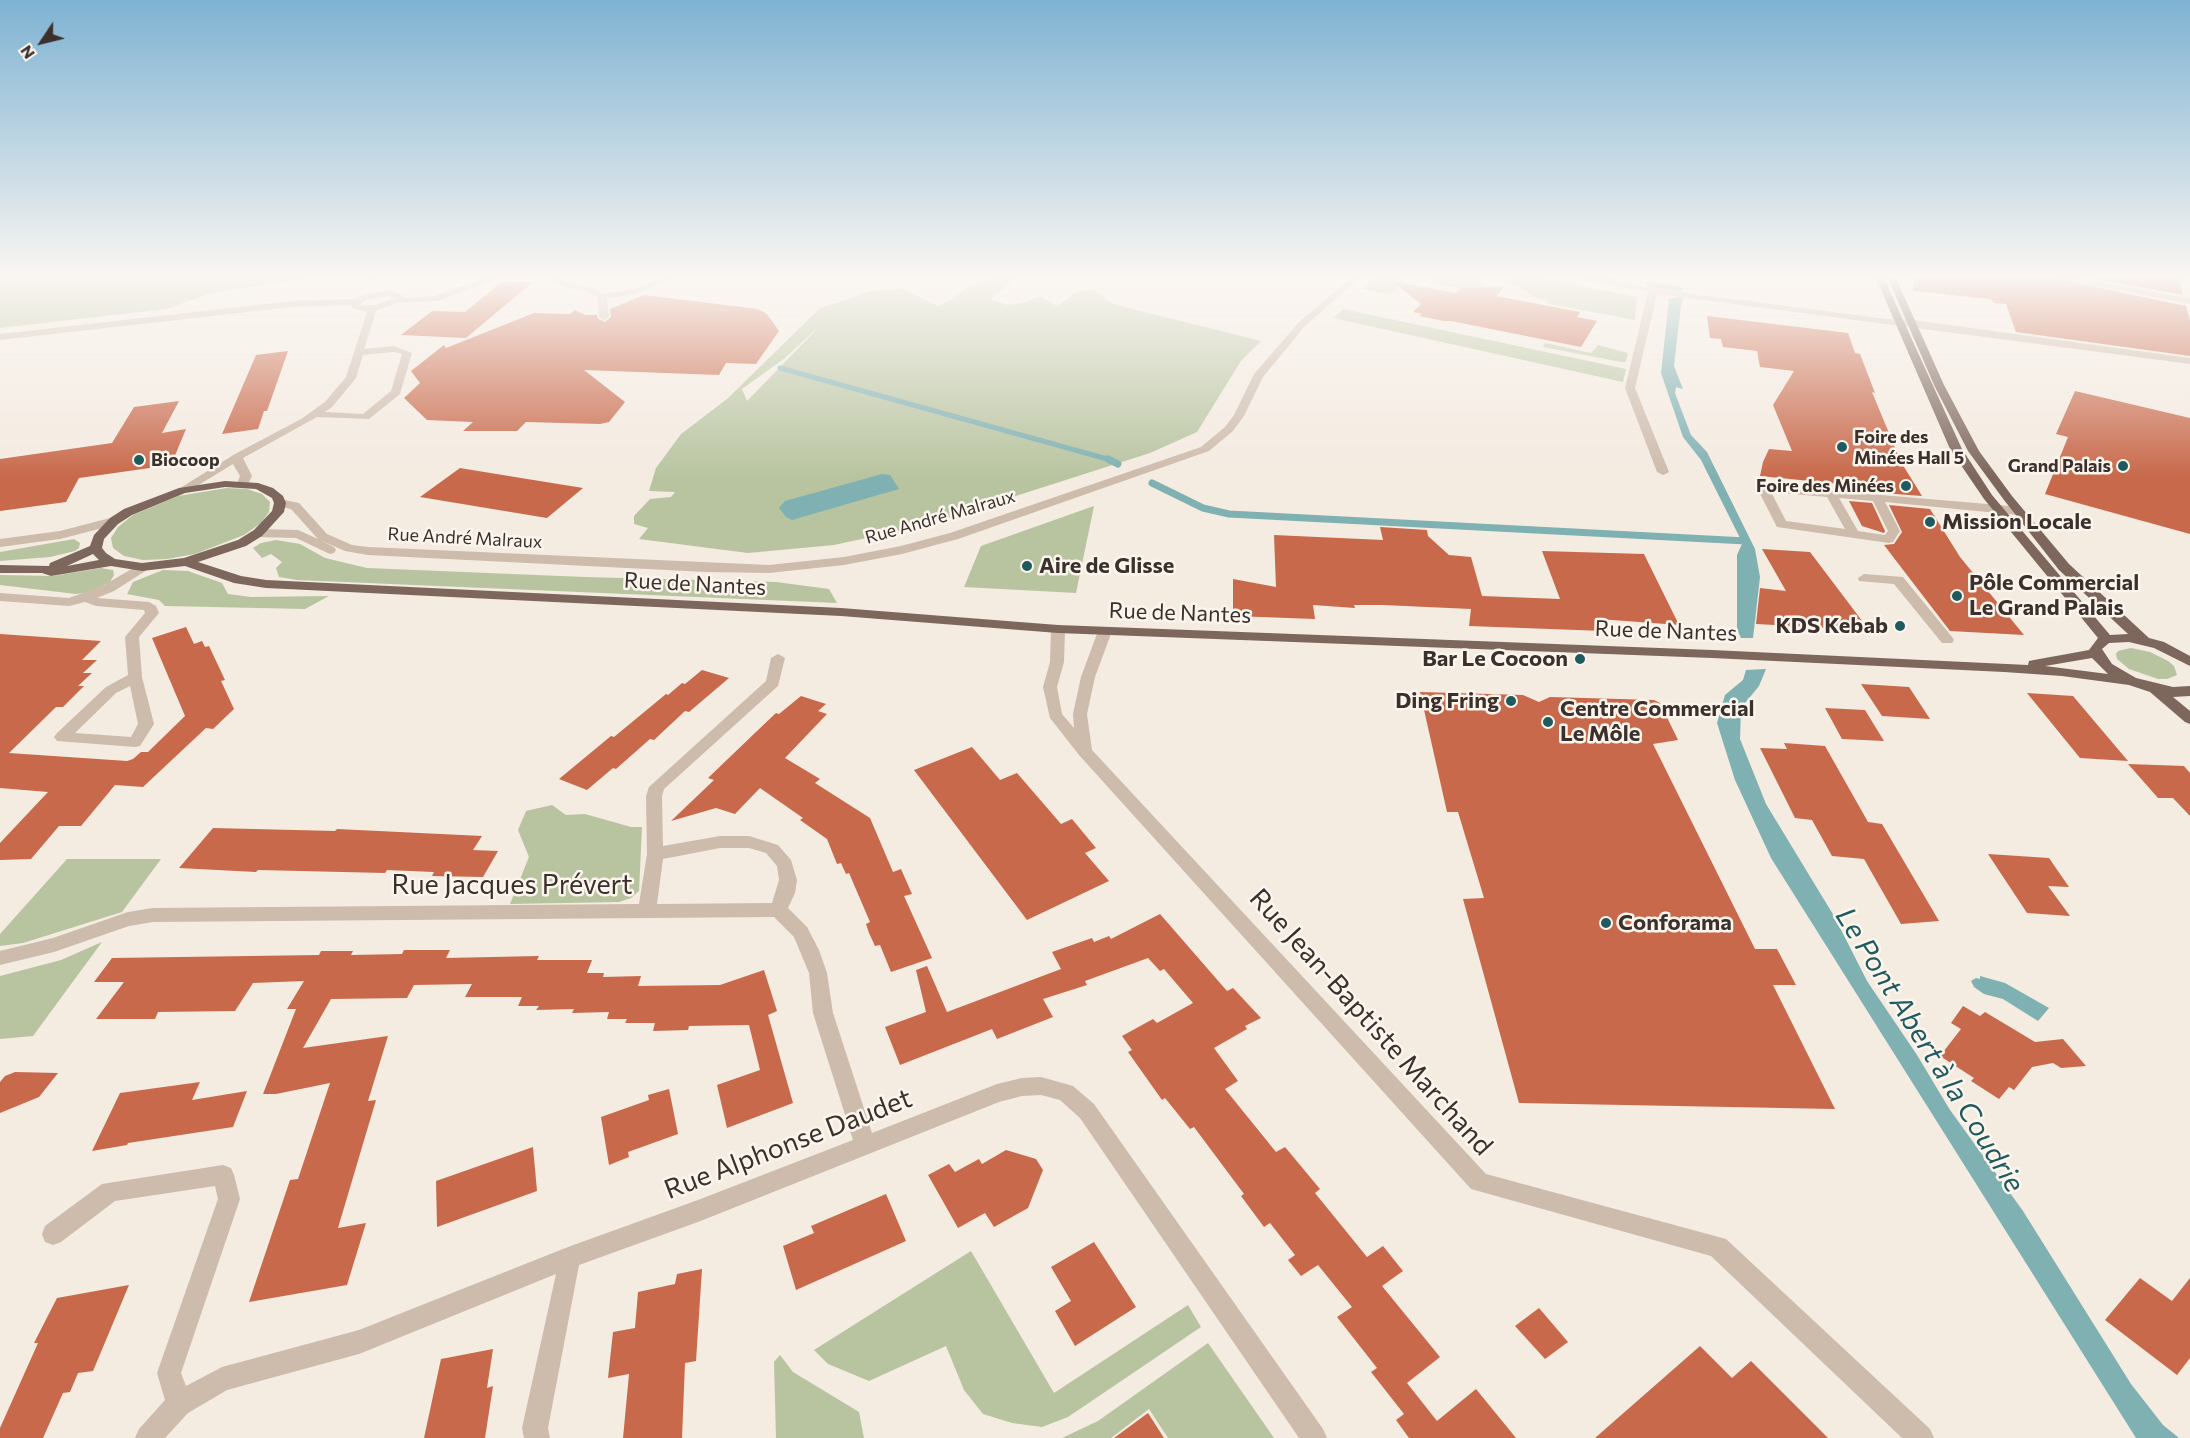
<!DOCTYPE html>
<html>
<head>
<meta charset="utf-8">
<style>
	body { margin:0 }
	#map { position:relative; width:2190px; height:1438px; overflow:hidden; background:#f4ebe1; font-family:Commissioner,sans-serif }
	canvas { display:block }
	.north { position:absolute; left:12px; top:12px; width:60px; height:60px; -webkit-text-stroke:4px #fbf5ee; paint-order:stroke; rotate:235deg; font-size:16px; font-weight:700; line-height:24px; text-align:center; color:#3b302b }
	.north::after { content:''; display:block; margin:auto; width:21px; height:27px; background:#3b302b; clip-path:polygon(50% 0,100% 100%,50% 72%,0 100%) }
</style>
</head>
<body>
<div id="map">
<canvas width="2190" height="1438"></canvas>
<div class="north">N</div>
</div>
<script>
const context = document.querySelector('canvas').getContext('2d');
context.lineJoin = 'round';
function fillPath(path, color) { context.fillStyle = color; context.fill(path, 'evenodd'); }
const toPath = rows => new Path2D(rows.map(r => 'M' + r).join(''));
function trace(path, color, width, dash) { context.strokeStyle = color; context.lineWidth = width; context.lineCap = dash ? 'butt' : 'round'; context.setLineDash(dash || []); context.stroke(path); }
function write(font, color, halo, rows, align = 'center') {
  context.font = font + ' Commissioner,sans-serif'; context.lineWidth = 5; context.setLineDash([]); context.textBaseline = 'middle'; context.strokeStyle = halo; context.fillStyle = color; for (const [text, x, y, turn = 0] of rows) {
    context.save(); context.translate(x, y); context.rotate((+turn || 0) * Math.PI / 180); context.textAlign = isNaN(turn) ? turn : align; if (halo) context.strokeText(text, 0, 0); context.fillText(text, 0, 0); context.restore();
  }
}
fillPath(toPath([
	[0,276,328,276,215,292,166,309,0,328],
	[1002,276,1018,276,991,299,1007,305,1023,303,1040,296,1057,306,1076,292,1093,289,1113,304,1261,341,1241,361,1197,432,1150,453,922,526,834,545,748,553,639,539,648,528,634,524,634,516,650,499,671,497,675,492,649,491,656,468,681,434,727,399,820,308,871,291,901,288,938,306,953,299,968,287],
	[815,330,815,331,747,401,742,389,785,358],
	[1376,276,1397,276,1405,283,1389,295,1363,289],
	[1434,276,1490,276,1480,282,1484,286,1457,288,1435,284,1432,279],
	[1514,276,1531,276,1637,297,1635,320,1546,303,1547,300,1536,298,1516,285,1505,283],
	[1343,309,1626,369,1623,382,1333,318],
	[1545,343,1591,353,1598,345,1628,353,1626,362,1621,362,1543,347],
	[227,488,247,489,262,494,270,502,269,512,261,523,244,535,195,554,167,559,143,560,124,556,113,548,111,538,118,527,133,515,178,496],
	[1094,506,1076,593,964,587,981,546],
	[74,539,80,543,79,548,75,551,50,557,0,561,0,552],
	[276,540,300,544,325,558,367,568,585,577,776,582,829,589,837,603,297,580,279,577,276,568,282,562,271,554,262,558,253,548,261,543],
	[101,568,113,570,114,575,110,582,89,592,76,594,0,585,0,575,53,576],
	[163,570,188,571,222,583,228,594,251,597,329,596,305,609,165,606,159,600,127,594,133,582],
	[2131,648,2150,652,2168,661,2174,666,2177,675,2167,679,2158,679,2129,669,2117,659,2116,654,2118,651],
	[552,805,566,815,585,814,631,827,642,827,639,891,631,898,619,902,510,904,529,857,518,830,526,811],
	[67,859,161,859,122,912,23,943,0,946,0,934],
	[102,942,33,1036,0,1039,0,976,61,960],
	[971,1251,1054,1393,1188,1305,1201,1327,1068,1417,1042,1427,1012,1423,983,1414,964,1390,946,1346,869,1381,828,1364,814,1350],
	[1208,1343,1274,1438,1168,1438,1149,1409,1111,1438,1062,1438,1098,1421],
	[780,1355,793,1372,859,1412,864,1438,776,1438,774,1362]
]), '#b8c4a0');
fillPath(toPath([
	[1678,297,1684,298,1681,305,1674,366,1683,389,1676,387,1675,393,1691,435,1707,452,1755,549,1760,577,1753,638,1741,638,1737,629,1737,555,1742,544,1741,540,1701,460,1683,437,1661,373,1669,299],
	[882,474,890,475,899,489,792,520,786,517,779,508,785,501],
	[1766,669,1759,686,1741,708,1740,739,1766,804,1834,916,1867,981,1917,1055,1950,1110,2023,1211,2131,1384,2163,1425,2179,1438,2136,1438,1771,858,1735,780,1717,723,1725,695,1743,680,1746,670],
	[1980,976,2005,983,2049,1008,2038,1021,2003,999,1984,994,1974,987,1971,981,1976,978,1980,979]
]), '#7fb0b2');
trace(toPath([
	[1603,276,1615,279],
	[1649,284,1680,289],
	[780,368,1111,460]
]), '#7fb0b2', 5);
trace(toPath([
	[1108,459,1118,464],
	[1152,483,1203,508,1229,514,1746,541]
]), '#7fb0b2', 7);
fillPath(toPath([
	[1914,276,2043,276,2186,306,2190,320,2190,356,2016,332,2006,304,1994,303,1991,299,1913,291],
	[2078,276,2179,276,2183,295],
	[503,281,533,282,466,338,401,335,432,311,465,312],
	[1392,281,1456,293,1461,288,1505,286,1496,296,1580,312,1577,317,1597,321,1581,347,1451,321,1444,321,1419,316,1422,314,1413,312,1421,304],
	[644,295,758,309,767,314,779,331,756,364,726,363,719,375,584,370,625,402,609,422,600,424,526,422,517,431,463,431,473,422,427,420,404,398,420,383,411,371,444,345,446,348,534,313,570,314,575,310,585,315,597,315,598,319,605,322,611,317,610,309],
	[1707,316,1848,333,1855,353,1860,354,1875,393,1872,392,1901,462,1922,496,1843,490,1840,484,1760,476,1763,462,1769,449,1792,451,1773,405,1794,371,1760,367,1757,351,1723,347,1721,339,1710,338],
	[288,351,267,411,264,411,258,429,222,434,256,355],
	[2075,391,2190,418,2190,534,2045,494,2068,437,2056,434],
	[179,401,162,433,186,429,171,465,79,478,66,502,0,511,0,459,112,443,134,407],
	[460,468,521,478,583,488,547,518,420,497],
	[1849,501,1872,503,1885,531,1884,533,1862,526],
	[1889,505,1930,509,1960,557,2024,635,1950,631,1884,545,1894,544,1902,532],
	[1380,527,1427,530,1428,536,1449,555,1471,557,1482,596,1560,599,1542,551,1644,554,1679,625,1599,619,1604,631,1469,626,1471,609,1383,605,1354,605,1355,608,1313,605,1315,619,1233,616,1233,579,1276,587,1274,535,1383,540],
	[1762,549,1810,552,1869,630,1756,624,1760,588,1786,591],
	[186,627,194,644,202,641,205,647,209,646,225,680,221,681,234,709,213,729,206,728,143,787,115,785,81,826,59,826,31,859,0,860,0,843,48,792,0,788,0,634,101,641,82,660,97,660,83,673,92,673,78,686,84,686,63,707,56,707,9,753,127,761,133,759,141,752,148,752,185,716,152,638],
	[702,670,729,678,689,712,685,711,654,740,650,739,616,769,613,768,587,790,559,779,611,736,614,737,666,694,668,695,682,683,685,684],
	[1861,684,1909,687,1930,719,1882,716],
	[1420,692,1523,695,1539,702,1550,697,1654,700,1660,703,1678,740,1653,744,1755,949,1777,949,1796,985,1773,985,1835,1109,1519,1103,1463,899,1484,898,1458,812,1447,812],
	[2027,693,2073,696,2128,761,2080,758],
	[801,696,826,704,818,711,827,714,785,758,820,779,815,783,870,818,893,872,901,869,912,894,904,896,932,958,891,972,880,945,875,946,869,933,866,924,870,922,849,873,846,874,841,863,837,864,827,839,800,820,803,818,760,788,735,814,716,808,671,821,714,780,708,778,757,731,776,713,779,714],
	[1825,708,1865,710,1884,741,1842,739],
	[1784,743,1825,746,1868,822,1882,824,1939,921,1901,924,1864,859,1832,856,1812,820,1795,818,1760,748,1787,749],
	[972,747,1000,780,1017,773,1061,824,1072,819,1096,848,1085,853,1109,881,1027,920,914,770],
	[2128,764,2184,766,2190,773,2190,816,2173,798,2158,798],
	[213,828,335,831,337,829,482,836,473,850,498,851,483,877,432,876,434,872,387,870,385,873,258,870,256,872,179,868],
	[1988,854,2049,858,2069,887,2048,886,2070,916,2027,913],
	[1160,914,1227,991,1233,988,1261,1018,1245,1026,1247,1029,1214,1048,1238,1081,1225,1089,1276,1152,1285,1147,1320,1189,1315,1193,1367,1257,1383,1246,1403,1271,1382,1286,1440,1357,1407,1383,1437,1421,1476,1389,1516,1438,1409,1438,1396,1420,1404,1414,1371,1372,1377,1368,1337,1317,1352,1307,1318,1265,1301,1276,1288,1260,1295,1255,1270,1223,1264,1227,1241,1196,1244,1194,1194,1127,1190,1129,1165,1098,1162,1100,1128,1052,1132,1050,1122,1036,1153,1019,1157,1023,1193,1003,1164,969,1160,971,1148,958,1085,981,1087,985,1043,999,1053,1017,997,1039,992,1029,900,1065,885,1027,926,1012,916,970,927,966,947,1012,1061,969,1052,952,1092,938,1094,942,1109,936,1111,939],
	[404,950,450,950,446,958,539,956,537,960,592,960,587,973,604,973,603,977,641,976,638,986,720,985,764,970,777,1011,768,1015,793,1103,727,1128,717,1085,760,1070,749,1025,689,1026,688,1030,653,1031,655,1023,625,1023,627,1019,607,1019,609,1012,572,1013,574,1009,536,1010,539,1006,518,1006,522,997,465,997,472,984,414,985,407,998,331,999,303,1048,388,1036,368,1101,376,1100,338,1228,366,1223,347,1285,249,1302,290,1180,298,1179,330,1083,276,1094,263,1094,296,1009,287,1009,304,981,253,983,235,1011,158,1012,155,1019,96,1019,124,982,94,982,112,958,319,955,321,951,353,951,351,955,402,954],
	[1963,1006,1980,1016,1985,1012,2035,1042,2063,1039,2086,1066,2061,1068,2053,1063,2032,1067,2014,1090,2009,1087,1999,1099,1971,1081,1974,1078,1940,1056,1961,1029,1951,1023],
	[15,1072,58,1073,39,1097,0,1113,0,1082,5,1076],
	[200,1082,192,1100,247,1091,233,1127,128,1143,127,1145,92,1151,120,1093],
	[669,1089,678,1134,628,1152,629,1157,609,1165,601,1117,649,1100,648,1095],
	[533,1147,537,1191,437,1227,436,1181],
	[1006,1150,1036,1159,1043,1170,1028,1208,994,1227,985,1213,958,1228,928,1175,949,1164,955,1172,979,1159,982,1164],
	[886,1194,906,1241,796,1290,783,1246,814,1233,811,1226],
	[1094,1242,1136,1307,1075,1346,1055,1311,1071,1301,1051,1267],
	[702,1269,696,1361,685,1363,682,1438,623,1438,629,1374,608,1378,613,1332,635,1328,638,1292,675,1284,677,1274],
	[2140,1278,2172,1301,2190,1278,2190,1358,2177,1375,2105,1320],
	[129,1285,93,1371,78,1373,70,1392,63,1393,43,1438,0,1438,0,1428,38,1343,34,1343,57,1298],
	[1539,1308,1568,1342,1545,1359,1515,1326],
	[1700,1346,1732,1378,1751,1361,1828,1438,1595,1438],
	[493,1349,487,1388,493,1386,485,1438,424,1438,441,1359],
	[1148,1413,1164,1438,1114,1438]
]), '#c8694b');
fillPath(toPath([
	[371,276,381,276,371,283,365,283,365,279,371,276],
	[492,276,504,276,438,301,396,303,376,311,364,349,394,346,412,353,400,394,369,419,317,417,243,458,252,476,247,486,243,487,237,484,240,476,233,464,187,492,183,493,177,490,235,454,301,419,325,402,346,377,367,312,352,308,351,305,292,307,0,340,0,334,292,301,354,299,359,296,388,290,401,294,403,298,434,296,492,276],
	[388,296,394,298,376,305,360,305,365,300,388,296],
	[394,352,402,354,391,391,363,414,325,412,333,406,356,378,363,355,394,352],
	[541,276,553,276,569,283,591,287,603,294,629,290,668,277,672,280,634,294,607,299,609,317,604,320,599,317,598,298,585,291,564,287,541,276],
	[1353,276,1362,276,1305,326,1263,377,1244,416,1233,431,1209,451,958,539,902,554,844,565,769,573,707,572,368,555,345,551,320,540,334,547,336,550,334,553,330,554,296,538,258,537,252,533,258,529,298,530,318,539,291,509,276,506,276,500,280,499,299,503,327,534,352,545,368,547,769,565,844,557,901,546,950,533,1201,447,1225,427,1234,415,1254,374,1299,322,1353,276],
	[1561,276,1581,276,1694,294,1887,319,1913,320,2190,358,2190,364,1657,294,1635,388,1669,472,1663,475,1657,472,1625,388,1648,292,1561,276],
	[2045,276,2064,276,2190,298,2190,304,2045,276],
	[2182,276,2190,276,2190,282,2187,281,2182,276],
	[1763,485,1999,505,2018,507,2024,511,2018,515,1885,502,1900,531,1893,542,1889,543,1777,527,1757,488,1763,485],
	[1771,492,1827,497,1845,529,1786,521,1771,492],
	[1839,498,1873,501,1888,531,1885,535,1858,531,1839,498],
	[114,517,120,521,118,524,60,539,0,547,0,539,60,531,114,517],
	[142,563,148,567,147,570,114,591,97,598,149,602,156,606,159,613,139,637,142,677,154,724,140,746,135,747,57,741,54,737,57,733,106,687,128,675,125,637,145,613,144,610,96,606,85,602,69,606,0,601,0,593,69,598,104,585,142,563],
	[130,686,138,724,131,737,75,733,116,693,130,686],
	[1864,574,1903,577,1952,637,1954,640,1952,643,1942,643,1894,584,1859,581,1858,578,1864,574],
	[1058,625,1065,629,1064,662,1057,687,1062,714,1074,728,1073,714,1081,677,1098,631,1100,628,1110,628,1112,631,1095,677,1087,714,1092,750,1486,1174,1726,1239,1930,1429,1934,1438,1902,1438,1711,1256,1471,1189,1079,755,1050,718,1043,687,1050,662,1051,629,1058,625],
	[778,654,785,658,778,686,664,789,662,796,663,846,720,836,749,836,778,845,791,860,797,880,795,893,788,908,807,927,819,950,827,973,833,1013,872,1133,997,1084,1022,1078,1041,1077,1073,1086,1094,1104,1323,1429,1327,1438,1299,1438,1080,1118,1060,1100,1041,1095,1022,1096,999,1102,698,1222,579,1265,548,1428,550,1438,524,1438,522,1428,556,1274,359,1354,227,1390,188,1413,165,1438,135,1438,139,1429,165,1400,157,1373,218,1199,215,1186,115,1201,61,1242,53,1245,45,1242,42,1234,45,1226,102,1184,223,1165,231,1168,234,1175,240,1199,181,1373,186,1386,222,1367,359,1330,568,1247,698,1200,853,1140,813,1013,809,973,794,937,774,917,153,922,129,926,54,952,0,965,0,951,53,938,128,912,153,908,639,904,647,854,646,796,649,787,766,681,771,658,778,654],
	[720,848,749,848,766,853,777,866,779,880,772,903,657,904,663,859,720,848]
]), '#cdbbac');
fillPath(toPath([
	[1875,276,1883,276,1962,449,1992,495,2110,635,2128,634,2059,570,2004,500,1968,451,1934,385,1887,276,1895,276,1944,385,1979,451,2012,496,2069,564,2149,638,2164,642,2190,656,2190,666,2154,648,2129,642,2109,643,2102,649,2112,664,2136,678,2173,687,2190,686,2190,696,2173,697,2190,711,2190,724,2185,722,2150,692,2129,685,2062,676,2004,672,1712,658,1058,633,841,616,266,588,234,583,185,566,142,571,111,566,51,576,42,573,0,573,0,565,49,566,50,563,90,546,94,535,110,518,124,509,179,488,225,481,258,483,273,488,283,496,286,503,284,512,262,536,246,546,198,562,241,576,266,580,841,608,1058,625,1712,650,2028,665,2029,661,2034,660,2089,650,2098,638,1984,499,1950,449,1875,276],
	[225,487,256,489,272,498,274,503,272,511,254,530,238,540,184,558,142,563,115,559,106,553,102,548,104,539,118,524,132,515,185,493,225,487],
	[93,554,99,560,67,566,93,554],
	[2092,658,2108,674,2045,666,2092,658]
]), '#7d675c');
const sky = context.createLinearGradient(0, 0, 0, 477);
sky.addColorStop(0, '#7eb2d2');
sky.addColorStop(0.58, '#faf6f2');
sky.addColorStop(1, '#faf6f200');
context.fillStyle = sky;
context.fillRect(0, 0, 2190, 477);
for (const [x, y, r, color] of [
	[1842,447,6,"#1f5a5e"],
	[139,460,6,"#1f5a5e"],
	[2123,466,6,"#1f5a5e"],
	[1906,486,6,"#1f5a5e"],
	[1930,522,6,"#1f5a5e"],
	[1027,566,6,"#1f5a5e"],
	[1957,596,6,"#1f5a5e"],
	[1900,626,6,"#1f5a5e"],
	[1580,659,6,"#1f5a5e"],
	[1511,701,6,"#1f5a5e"],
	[1548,722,6,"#1f5a5e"],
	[1606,923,6,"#1f5a5e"]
]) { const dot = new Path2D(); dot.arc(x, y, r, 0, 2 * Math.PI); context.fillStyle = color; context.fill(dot); trace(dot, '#fbf5ee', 2); }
write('bold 18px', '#3b302b', '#fbf5ee', [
	["Foire des",1854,437],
	["Minées Hall 5",1854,458],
	["Biocoop",151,460],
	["Grand Palais",2111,466,"right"],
	["Foire des Minées",1894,486,"right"]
], 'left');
write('18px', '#3b302b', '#fbf5ee', [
	["Rue André Malraux",940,517,-16],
	["Rue André Malraux",465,538,3]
]);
write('bold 22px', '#3b302b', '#fbf5ee', [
	["Mission Locale",1942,522],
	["Aire de Glisse",1039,566],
	["Pôle Commercial",1969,583],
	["Le Grand Palais",1969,608],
	["KDS Kebab",1888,626,"right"],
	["Bar Le Cocoon",1568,659,"right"],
	["Ding Fring",1499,701,"right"],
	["Centre Commercial",1560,709],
	["Le Môle",1560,734],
	["Conforama",1618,923]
], 'left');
write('22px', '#3b302b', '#fbf5ee', [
	["Rue de Nantes",695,584,3],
	["Rue de Nantes",1180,613,2],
	["Rue de Nantes",1666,631,2]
]);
write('27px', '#3b302b', '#fbf5ee', [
	["Rue Jacques Prévert",512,885],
	["Rue Jean-Baptiste Marchand",1371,1022,48],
	["Rue Alphonse Daudet",788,1144,-21]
]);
write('italic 28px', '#1f5a5e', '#fbf5ee', [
	["Le Pont Abert à la Coudrie",1930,1050,58]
]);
</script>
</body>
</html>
